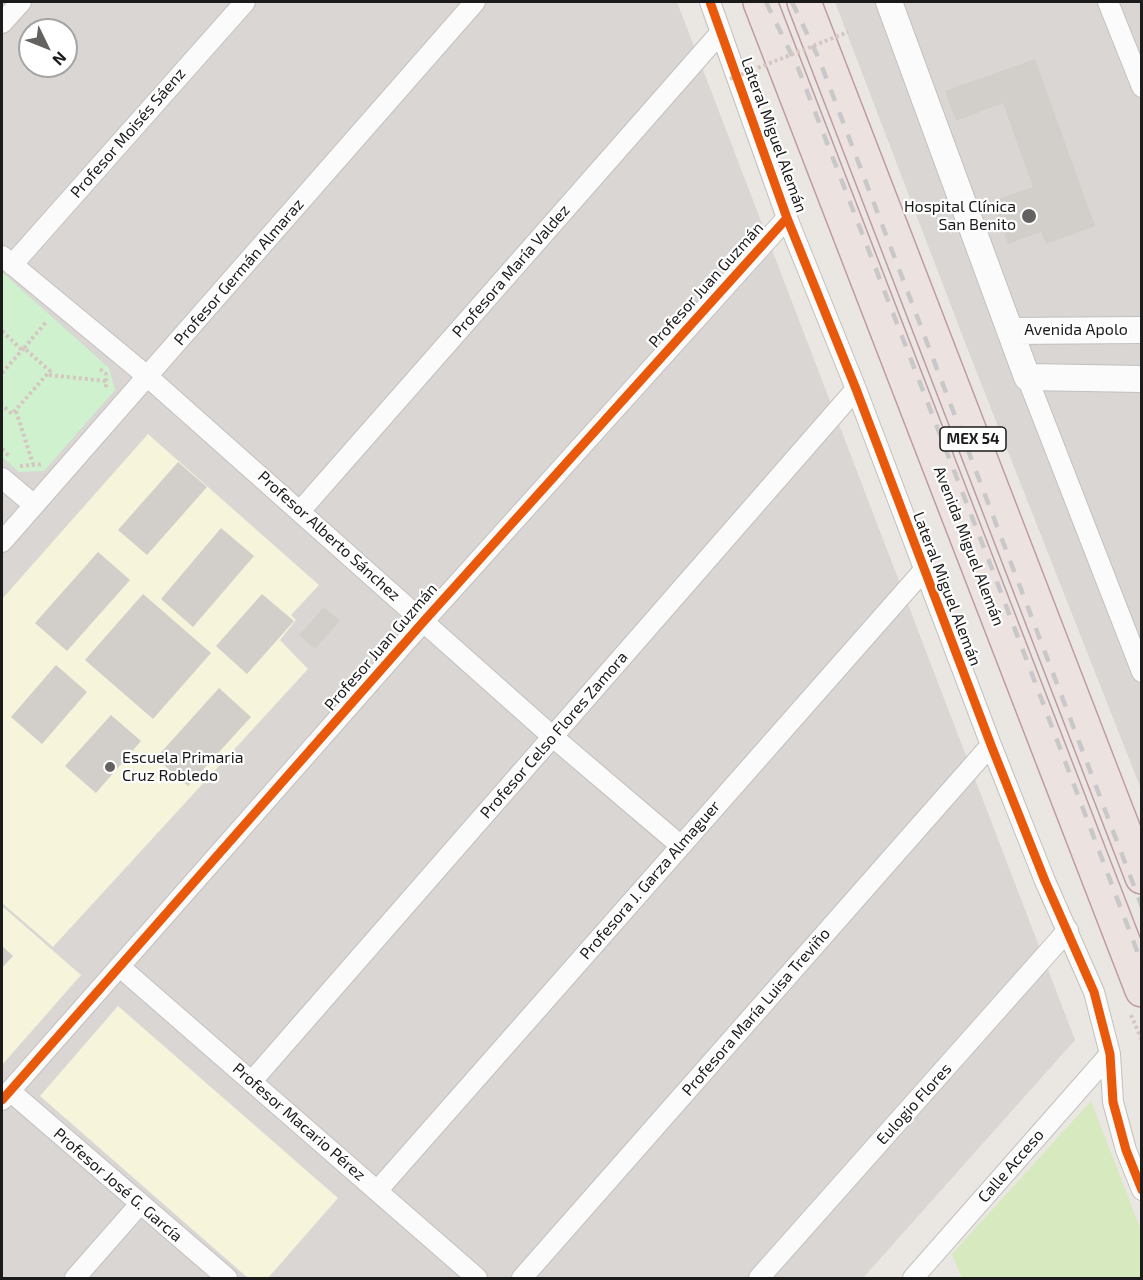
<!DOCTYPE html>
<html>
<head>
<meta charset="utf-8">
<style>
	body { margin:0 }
	#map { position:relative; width:1143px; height:1280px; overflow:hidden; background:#eae7e2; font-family:"Exo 2",sans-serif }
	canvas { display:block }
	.frame { position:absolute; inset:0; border:3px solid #1b1b1b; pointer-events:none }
	.north { position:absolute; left:18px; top:18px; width:60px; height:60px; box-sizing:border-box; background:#fff; border:2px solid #a4a4a4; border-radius:50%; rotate:133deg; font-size:16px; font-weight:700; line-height:24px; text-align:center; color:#1b1b1b }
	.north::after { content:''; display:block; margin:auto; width:21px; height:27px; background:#636261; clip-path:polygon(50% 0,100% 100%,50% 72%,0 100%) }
</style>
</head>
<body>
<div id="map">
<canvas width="1143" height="1280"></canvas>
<div class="frame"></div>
<div class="north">N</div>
</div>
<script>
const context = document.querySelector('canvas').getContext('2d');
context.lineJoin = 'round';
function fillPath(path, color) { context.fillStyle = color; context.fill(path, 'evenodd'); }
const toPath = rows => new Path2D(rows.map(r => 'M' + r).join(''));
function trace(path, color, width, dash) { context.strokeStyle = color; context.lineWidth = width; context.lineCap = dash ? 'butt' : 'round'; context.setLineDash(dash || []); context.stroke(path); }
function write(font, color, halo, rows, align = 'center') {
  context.font = font + ' "Exo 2",sans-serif'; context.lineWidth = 4.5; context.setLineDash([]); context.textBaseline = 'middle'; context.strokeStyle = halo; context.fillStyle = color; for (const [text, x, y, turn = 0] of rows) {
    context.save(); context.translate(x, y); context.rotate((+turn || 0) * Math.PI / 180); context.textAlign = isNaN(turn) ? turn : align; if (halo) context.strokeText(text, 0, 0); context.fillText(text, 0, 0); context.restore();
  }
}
fillPath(toPath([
	[2,2,677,2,1075,1040,863,1278,2,1278],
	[30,30,66,30,66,66,30,66],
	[835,2,1141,2,1141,789,966,345]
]), '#d9d6d4');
fillPath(toPath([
	[148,434,319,585,291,615,296,620,280,640,308,669,53,947,2,903,2,599],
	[2,906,81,975,2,1065],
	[118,1006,338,1198,268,1278,248,1278,40,1096]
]), '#f6f4db');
fillPath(toPath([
	[1091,1101,1141,1230,1141,1278,962,1278,952,1254]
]), '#d6e9bf');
fillPath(toPath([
	[2,272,109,368,115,390,44,471,19,472,2,457]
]), '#cff1ce');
fillPath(toPath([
	[1035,59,1095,226,1046,244,1041,232,1008,244,992,201,1033,187,1003,103,956,121,945,91],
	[178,462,207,487,147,555,118,530],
	[221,528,254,556,193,627,161,599],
	[98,552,130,580,67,651,35,623],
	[143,594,211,653,153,719,85,660],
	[262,594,294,621,247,674,216,646],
	[324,607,340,621,315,649,299,635],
	[56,665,87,692,42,744,11,717],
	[219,688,251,717,188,786,156,758],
	[111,715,141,741,96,793,65,766],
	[2,946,13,956,2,968]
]), '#d2cfcb');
const minor = toPath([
	[710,2,787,218,856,389,991,745,1045,881,1094,992,1110,1054,1113,1102,1126,1150,1142,1190],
	[1108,2,1142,87],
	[2,23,21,2],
	[2,256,147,376,553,737,680,845],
	[12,265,245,2],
	[1027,377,1142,672],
	[2,478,34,505],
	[301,510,721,32],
	[2,542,475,2],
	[120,967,477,1278],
	[252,1081,856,389],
	[10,1091,227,1278],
	[2,1100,424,621,787,218],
	[377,1191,924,570],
	[75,1278,140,1204],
	[522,1278,991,745],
	[759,1278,1068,930],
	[913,1278,1110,1054]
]);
const tertiary = toPath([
	[889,2,1027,377,1142,379],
	[1011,331,1142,330]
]);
const trunk = toPath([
	[760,2,1142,990],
	[804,2,1142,877]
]);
trace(minor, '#c2c1bf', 22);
trace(tertiary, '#c2c1bf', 28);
trace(trunk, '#bf9aa4', 36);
trace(toPath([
	[2,331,22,350],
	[24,348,47,321],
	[100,369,106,374,106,389],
	[2,373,24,348,50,371,12,414,2,405],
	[49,375,106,381],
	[16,411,33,464],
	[2,449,10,457],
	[20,466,43,464],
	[1131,1015,1142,1040]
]), '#d6c6c2', 4, [3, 3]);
trace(minor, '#fcfbfb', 20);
trace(tertiary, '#fcfbfb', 26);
trace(trunk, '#ece3e0', 33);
trace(toPath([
	[766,2,798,68,989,561,1142,964],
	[792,2,819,59,1142,907]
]), '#c9c8c8', 4.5, [12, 12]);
trace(toPath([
	[730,79,848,32]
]), '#d6c6c2', 4, [3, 3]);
trace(toPath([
	[710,2,787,218,856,389,991,745,1045,881,1094,992,1110,1054,1113,1102,1126,1150,1142,1190],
	[2,1100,424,621,787,218]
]), '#e8590c', 9);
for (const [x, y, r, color] of [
	[1029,216,8,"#636261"],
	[110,767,6,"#636261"]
]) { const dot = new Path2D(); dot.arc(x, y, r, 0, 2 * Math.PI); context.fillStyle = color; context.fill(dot); trace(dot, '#fff', 2); }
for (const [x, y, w] of [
	[973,439,66]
]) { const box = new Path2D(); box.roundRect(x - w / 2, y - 12, w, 24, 4.5); context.fillStyle = '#fff'; context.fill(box); trace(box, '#1b1b1b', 1.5); }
write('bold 15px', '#1b1b1b', null, [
	["MEX 54",973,439]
]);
write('16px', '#1b1b1b', '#fff', [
	["Profesor Moisés Sáenz",128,133,-49],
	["Lateral Miguel Alemán",774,135,70],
	["Profesora María Valdez",511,271,-49],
	["Profesor Germán Almaraz",239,272,-49],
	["Profesor Juan Guzmán",706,285,-48],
	["Avenida Apolo",1076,330],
	["Profesor Alberto Sánchez",329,536,42],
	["Avenida Miguel Alemán",969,546,69],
	["Lateral Miguel Alemán",947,589,69],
	["Profesor Juan Guzmán",381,647,-49],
	["Profesor Celso Flores Zamora",554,735,-49],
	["Profesora J. Garza Almaguer",650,880,-49],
	["Profesora María Luisa Treviño",756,1012,-49],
	["Eulogio Flores",914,1104,-48],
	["Profesor Macario Pérez",299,1122,41],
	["Calle Acceso",1011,1166,-49],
	["Profesor José G. García",118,1185,41]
]);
write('16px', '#1b1b1b', '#fff', [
	["Hospital Clínica",1016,207],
	["San Benito",1016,225],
	["Escuela Primaria",122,758,"left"],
	["Cruz Robledo",122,776,"left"]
], 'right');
</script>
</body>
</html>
